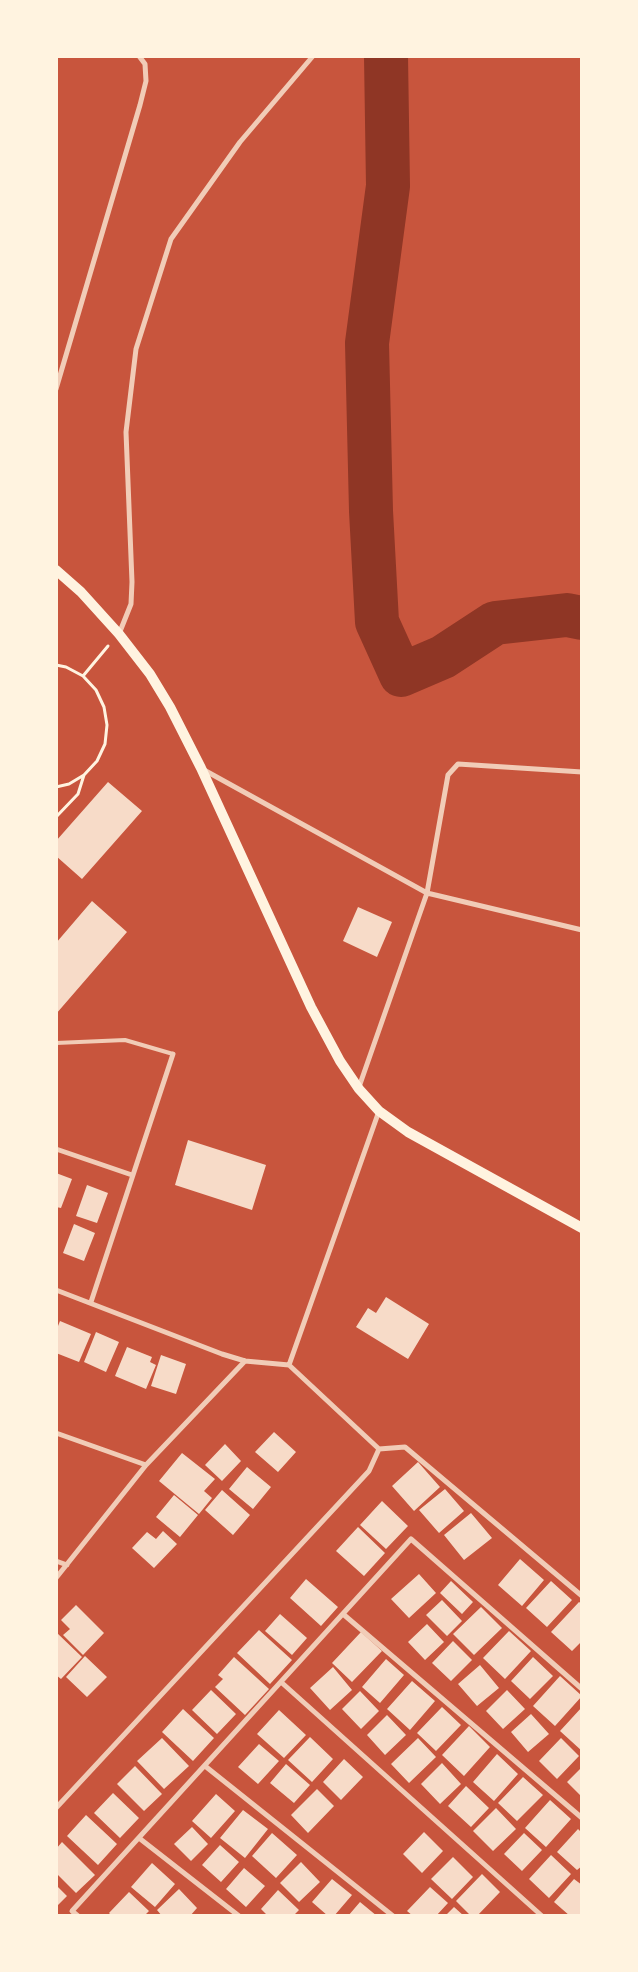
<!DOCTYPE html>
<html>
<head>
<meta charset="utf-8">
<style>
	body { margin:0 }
	#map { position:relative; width:638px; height:1972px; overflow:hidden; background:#c8553d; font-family:Cabin,sans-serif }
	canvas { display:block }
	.frame { position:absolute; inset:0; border:58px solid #fff3e0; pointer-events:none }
</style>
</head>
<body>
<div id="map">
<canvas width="638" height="1972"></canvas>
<div class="frame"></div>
</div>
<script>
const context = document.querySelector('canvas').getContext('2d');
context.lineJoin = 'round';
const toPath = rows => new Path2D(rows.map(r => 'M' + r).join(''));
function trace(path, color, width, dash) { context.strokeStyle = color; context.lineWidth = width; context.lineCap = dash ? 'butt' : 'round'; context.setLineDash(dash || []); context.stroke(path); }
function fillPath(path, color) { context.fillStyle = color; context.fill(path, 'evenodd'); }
trace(toPath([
	[386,56,388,186,367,343,371,511,377,622,401,675,443,657,495,623,567,615,582,618]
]), '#8f3625', 44);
fillPath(toPath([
	[108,782,142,811,82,879,56,856,56,841],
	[92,901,127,932,56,1014,56,943],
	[358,907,392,922,377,957,343,941],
	[188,1140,266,1165,252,1210,175,1185],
	[56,1173,72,1179,61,1208,56,1207],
	[87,1185,108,1193,97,1223,76,1216],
	[74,1224,95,1233,84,1261,63,1253],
	[386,1297,429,1324,408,1359,356,1327,368,1308,376,1313],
	[60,1321,91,1334,79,1362,56,1353,56,1331],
	[96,1332,119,1342,106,1372,84,1362],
	[127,1347,152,1357,150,1362,156,1365,146,1389,115,1376],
	[161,1355,186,1364,176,1394,151,1386],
	[274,1432,296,1452,278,1472,255,1452],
	[225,1444,241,1461,222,1481,205,1465],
	[182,1453,215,1479,204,1491,212,1498,199,1514,159,1481],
	[418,1462,440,1487,414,1511,392,1486],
	[247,1467,271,1487,253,1509,229,1489],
	[445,1489,464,1511,439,1533,419,1510],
	[222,1490,250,1515,233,1535,205,1510],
	[174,1495,198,1515,180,1537,156,1517],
	[382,1501,408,1526,386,1549,360,1525],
	[471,1513,492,1538,464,1560,444,1535],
	[358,1527,385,1553,364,1576,336,1551],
	[163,1531,177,1544,154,1568,132,1548,147,1532,156,1539],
	[520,1559,544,1580,522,1606,498,1585],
	[419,1574,436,1593,409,1618,391,1599],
	[306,1579,338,1607,321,1626,290,1598],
	[451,1581,473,1602,462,1614,440,1593],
	[551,1581,572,1600,547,1627,526,1608],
	[442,1600,462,1621,447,1636,426,1615],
	[579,1602,582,1604,582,1641,572,1651,551,1632],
	[76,1605,104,1633,83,1655,63,1635,70,1629,61,1620],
	[481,1607,502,1628,474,1655,453,1634],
	[280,1614,307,1638,292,1655,265,1631],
	[427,1624,444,1642,425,1660,408,1642],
	[259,1630,292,1660,270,1684,237,1653],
	[509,1631,531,1651,505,1679,483,1658],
	[56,1632,82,1657,61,1679,56,1675],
	[361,1632,382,1651,352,1682,332,1663],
	[453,1641,472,1660,451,1681,432,1663],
	[85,1656,107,1677,87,1697,66,1677],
	[234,1657,269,1689,245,1715,215,1687,223,1679,218,1675],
	[533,1657,553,1676,530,1699,511,1681],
	[386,1659,404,1675,380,1703,362,1687],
	[480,1665,499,1688,477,1706,458,1684],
	[333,1667,352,1690,330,1710,310,1688],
	[560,1676,582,1696,555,1726,533,1706],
	[412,1681,435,1701,410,1730,387,1709],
	[211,1690,236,1714,217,1734,192,1710],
	[507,1690,525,1709,503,1729,486,1711],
	[360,1691,379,1711,361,1729,342,1709],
	[442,1707,461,1725,436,1751,417,1733],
	[582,1707,582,1751,560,1731],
	[183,1709,214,1738,193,1761,162,1732],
	[279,1710,306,1735,284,1758,257,1734],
	[531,1714,549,1734,528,1752,511,1732],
	[387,1715,406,1735,385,1755,367,1735],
	[469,1726,490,1747,464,1776,442,1755],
	[310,1737,333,1759,312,1782,288,1760],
	[162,1738,189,1766,164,1789,137,1761],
	[418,1738,436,1757,409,1783,391,1764],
	[561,1738,579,1756,557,1779,539,1761],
	[259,1744,279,1761,258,1784,238,1767],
	[497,1754,518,1774,494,1801,473,1782],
	[344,1759,363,1777,341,1800,323,1782],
	[442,1763,461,1784,440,1804,421,1784],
	[286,1764,310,1785,294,1803,270,1783],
	[135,1766,162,1794,144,1811,117,1784],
	[582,1767,582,1797,567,1782],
	[523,1777,543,1795,517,1821,498,1803],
	[466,1786,489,1808,471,1827,448,1806],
	[317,1789,334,1806,308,1833,291,1815],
	[113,1793,139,1818,120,1838,94,1813],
	[216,1794,235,1811,211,1838,192,1821],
	[550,1800,571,1819,546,1847,525,1828],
	[496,1808,516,1829,493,1851,473,1831],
	[243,1810,268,1829,245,1858,220,1838],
	[86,1815,117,1844,98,1865,67,1836],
	[192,1827,208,1844,191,1861,174,1844],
	[578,1829,582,1833,582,1866,577,1870,557,1852],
	[424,1832,443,1851,422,1873,403,1854],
	[272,1833,297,1855,276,1878,252,1856],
	[524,1833,542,1850,522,1871,504,1854],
	[62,1842,95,1875,76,1893,56,1873,56,1849],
	[220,1845,239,1862,221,1882,202,1865],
	[551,1855,571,1874,549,1898,529,1879],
	[453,1857,473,1877,452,1899,431,1879],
	[301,1862,320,1882,299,1902,280,1883],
	[152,1863,175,1884,155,1907,131,1887],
	[244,1868,265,1886,246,1907,226,1889],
	[482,1874,500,1892,477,1916,471,1916,456,1901],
	[332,1879,352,1895,334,1916,328,1916,312,1902],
	[574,1879,582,1885,582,1916,570,1916,554,1902],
	[56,1885,67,1896,56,1907],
	[430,1887,448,1903,436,1916,413,1916,407,1911],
	[179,1889,197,1908,190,1916,162,1916,157,1910],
	[278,1890,299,1910,293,1916,268,1916,261,1909],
	[129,1892,149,1911,144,1916,112,1916,109,1913],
	[360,1902,377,1916,348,1916],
	[454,1907,464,1916,445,1916]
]), '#f7dbc8');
trace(toPath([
	[56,665,66,667,83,676,96,690,104,707,107,725,105,744,97,761,84,775,69,784,56,787],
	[83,676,108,646],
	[56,817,78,794,84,775]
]), '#fff3e0', 3);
trace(toPath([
	[56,1043,125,1040,173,1054]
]), '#f1ccb7', 4);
trace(toPath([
	[56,389,140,105,146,81,145,64,139,56],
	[119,634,131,604,132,582,126,432,136,349,171,239,240,142,313,56],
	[204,770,427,893,582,930],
	[359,1087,427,893,448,775,458,764,582,772],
	[56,1149,132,1175],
	[56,1290,222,1354,245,1361,289,1365,379,1449,405,1447,582,1596],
	[91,1302,173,1054],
	[289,1365,379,1111],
	[56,1433,146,1465],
	[56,1561,67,1565],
	[56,1578,146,1465,245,1361],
	[343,1614,582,1818],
	[281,1682,542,1916],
	[205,1766,393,1916],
	[56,1808,369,1471,379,1449],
	[139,1838,239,1916],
	[78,1916,72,1911,411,1539,582,1689]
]), '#f1ccb7', 5);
trace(toPath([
	[56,570,81,592,119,634,150,674,170,707,201,768,311,1007,340,1061,359,1089,379,1111,408,1132,582,1228]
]), '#fff3e0', 10);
</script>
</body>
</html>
